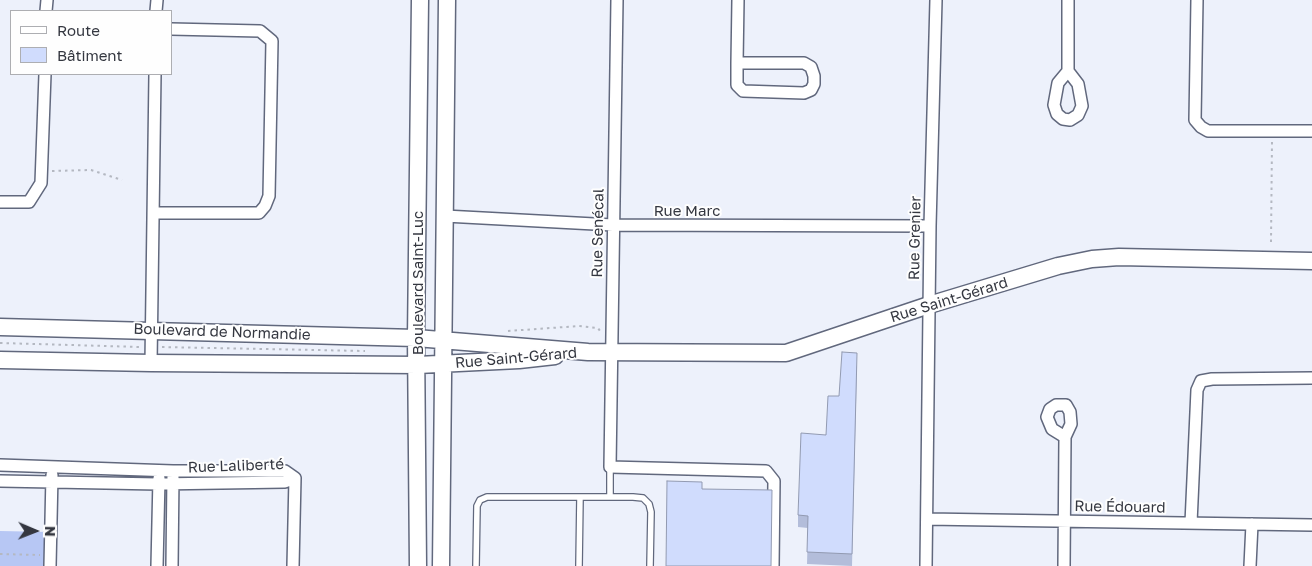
<!DOCTYPE html>
<html>
<head>
<meta charset="utf-8">
<style>
	body { margin:0 }
	#map { position:relative; width:1312px; height:566px; overflow:hidden; background:#edf1fb; font-family:"Golos Text",sans-serif }
	canvas { display:block }
	.legend { position:absolute; left:10px; top:10px; width:162px; height:65px; box-sizing:border-box; background:#fefefe; border:1px solid #adaeb2; margin:0; padding:6px 9px; list-style:none; font-size:15px; color:#343740 }
	.legend li { display:flex; align-items:center; gap:10px; height:25px }
	.legend b { width:25px; border:1px solid #adaeb2 }
	.north { position:absolute; left:10px; top:506px; width:50px; height:50px; -webkit-text-stroke:4px #fefefe; paint-order:stroke; rotate:91deg; font-size:14px; font-weight:700; line-height:20px; text-align:center; color:#343740 }
	.north::after { content:''; display:block; margin:auto; width:18px; height:22px; background:#343740; clip-path:polygon(50% 0,100% 100%,50% 72%,0 100%) }
</style>
</head>
<body>
<div id="map">
<canvas width="1312" height="566"></canvas>
<ul class="legend">
<li><b style="height:6px;background:#fff"></b>Route</li>
<li><b style="height:14px;background:#d0dcfd"></b>Bâtiment</li>
</ul>
<div class="north">N</div>
</div>
<script>
const context = document.querySelector('canvas').getContext('2d');
context.lineJoin = 'round';
function fillPath(path, color) { context.fillStyle = color; context.fill(path, 'evenodd'); }
const toPath = rows => new Path2D(rows.map(r => 'M' + r).join(''));
function trace(path, color, width, dash) { context.strokeStyle = color; context.lineWidth = width; context.lineCap = dash ? 'butt' : 'round'; context.setLineDash(dash || []); context.stroke(path); }
function write(font, color, halo, rows, align = 'center') {
  context.font = font + ' "Golos Text",sans-serif'; context.lineWidth = 4; context.setLineDash([]); context.textBaseline = 'middle'; context.strokeStyle = halo; context.fillStyle = color; for (const [text, x, y, turn = 0] of rows) {
    context.save(); context.translate(x, y); context.rotate((+turn || 0) * Math.PI / 180); context.textAlign = isNaN(turn) ? turn : align; if (halo) context.strokeText(text, 0, 0); context.fillText(text, 0, 0); context.restore();
  }
}
fillPath(toPath([
	[0,531,50,532,49,566,0,566]
]), '#b7c7f4');
const lane = toPath([
	[610,497,610,467],
	[476,566,477,506,480,500,487,497,633,497,643,498,649,504,651,512,650,566],
	[579,566,580,497]
]);
const street = toPath([
	[617,0,610,467,766,471,774,481,773,566],
	[1068,0,1068,71,1078,84,1082,106,1078,115,1070,120,1063,119,1057,114,1054,105,1058,83,1068,71],
	[1197,0,1195,120,1201,127,1208,131,1312,131],
	[46,11,47,0],
	[156,11,157,0],
	[737,63,804,63,811,67,814,76,814,84,811,90,804,93,743,91,737,85,737,63,738,0],
	[0,202,29,202,41,183,45,74],
	[153,213,259,213,265,206,269,196,272,41,260,31,171,29],
	[445,216,613,225,930,226],
	[151,363,155,74],
	[0,465,173,471,285,471,295,478,285,482,158,484,0,481],
	[927,519,1312,525],
	[1191,523,1197,390,1201,381,1212,379,1312,378],
	[50,566,52,475],
	[157,566,159,478],
	[172,566,173,475],
	[293,566,295,478],
	[926,566,930,226,936,0],
	[1064,566,1065,437,1071,424,1070,412,1066,405,1056,405,1050,409,1047,417,1052,429,1065,437],
	[1250,566,1252,524]
]);
const secondary = toPath([
	[0,327,416,338,588,352,786,353,929,305,1058,266,1092,259,1119,257,1312,261],
	[0,360,151,363,418,365,519,360,555,356],
	[418,566,416,338,420,0],
	[441,566,447,0]
]);
trace(lane, '#61687d', 8);
trace(street, '#61687d', 14);
trace(secondary, '#61687d', 19);
trace(toPath([
	[52,171,91,170,122,180],
	[1271,242,1272,141],
	[508,331,579,326,598,328,602,334],
	[0,343,140,347],
	[162,347,365,351],
	[0,554,40,555]
]), '#b4b8c1', 2, [2.5, 4]);
trace(lane, '#fff', 5.5);
trace(street, '#fff', 11);
trace(secondary, '#fff', 16);
fillPath(toPath([
	[857,365,852,566,807,564,808,528,798,527,798,515,839,396]
]), '#b3bdda');
const building = toPath([
	[842,352,857,353,852,554,807,552,808,516,798,515,801,433,826,435,828,396,839,396,842,352],
	[667,481,702,482,702,489,772,490,771,566,666,566,667,481]
]);
fillPath(building, '#d0dcfd');
trace(building, '#929ab1', 1);
write('15px', '#343740', '#fefefe', [
	["Rue Marc",687,211],
	["Rue Senécal",598,233,-89],
	["Rue Grenier",915,238,-89],
	["Boulevard Saint-Luc",418,283,-90],
	["Rue Saint-Gérard",949,300,-17],
	["Boulevard de Normandie",222,332,2],
	["Rue Saint-Gérard",516,358,-5],
	["Rue Laliberté",236,466,-2],
	["Rue Édouard",1120,507,1]
]);
</script>
</body>
</html>
